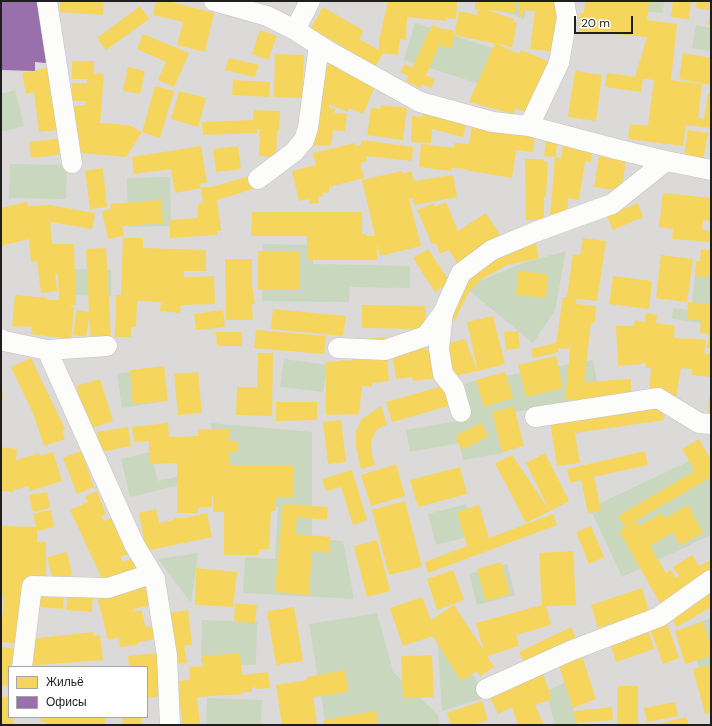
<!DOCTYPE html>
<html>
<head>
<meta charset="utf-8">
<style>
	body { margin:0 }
	#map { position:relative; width:712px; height:726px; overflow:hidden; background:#eceae7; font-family:"DM Sans",sans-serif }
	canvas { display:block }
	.frame { position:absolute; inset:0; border:2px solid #1e1e1e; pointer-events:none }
	.legend { position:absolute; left:8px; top:666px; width:140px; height:52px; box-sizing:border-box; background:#fff; border:1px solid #a5a5a5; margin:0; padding:5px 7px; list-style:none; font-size:12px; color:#1e1e1e }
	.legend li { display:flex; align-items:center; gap:8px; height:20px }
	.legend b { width:20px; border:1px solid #a5a5a5 }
	.scale { position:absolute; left:574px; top:16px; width:59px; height:18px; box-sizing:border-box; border:2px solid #1e1e1e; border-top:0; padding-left:5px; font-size:12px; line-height:14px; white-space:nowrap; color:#1e1e1e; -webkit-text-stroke:3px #fff; paint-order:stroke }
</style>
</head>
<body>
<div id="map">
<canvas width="712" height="726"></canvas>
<div class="frame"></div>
<ul class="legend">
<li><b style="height:11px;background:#f6d55c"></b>Жильё</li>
<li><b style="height:11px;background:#9970ab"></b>Офисы</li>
</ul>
<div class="scale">20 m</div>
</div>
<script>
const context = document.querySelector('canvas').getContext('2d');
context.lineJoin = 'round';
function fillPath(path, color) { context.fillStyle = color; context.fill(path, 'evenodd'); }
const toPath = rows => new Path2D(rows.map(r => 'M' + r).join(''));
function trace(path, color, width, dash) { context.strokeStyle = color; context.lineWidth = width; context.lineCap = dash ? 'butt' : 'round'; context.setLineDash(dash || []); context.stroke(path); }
fillPath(toPath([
	[1,1,711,1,711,725,1,725],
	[9,667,147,667,147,717,9,717]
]), '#dbdad8');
fillPath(toPath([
	[478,1,527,1,524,19,478,2],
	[632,1,664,1,663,13,631,10],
	[415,23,507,53,496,89,404,60],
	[696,25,711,28,711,51,692,48],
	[15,90,24,126,1,132,1,94],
	[10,164,67,165,66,199,9,198],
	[170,177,171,226,128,227,127,178],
	[263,244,313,245,313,264,410,266,410,288,350,287,349,302,262,301],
	[566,251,555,310,533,343,465,287,523,263],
	[696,267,711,269,711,308,709,324,672,319,673,308,691,310],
	[65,269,111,270,111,296,65,295],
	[284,359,327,365,323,392,280,387],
	[593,360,600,397,497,415,503,453,463,460,459,443,410,452,406,430,471,419,465,383],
	[155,368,161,402,122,408,117,374],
	[211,423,312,432,312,539,343,541,354,599,243,593,245,557,275,559,278,507,217,502],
	[150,452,158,481,180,476,183,484,130,497,121,459],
	[700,456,711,478,711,535,622,577,590,508],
	[466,504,474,535,436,545,428,514],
	[198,553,191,603,158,559],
	[507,564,515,595,477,605,469,574],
	[377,613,393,672,438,715,440,725,326,725,309,624],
	[436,616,486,697,442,711],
	[711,618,711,700,684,628],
	[202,620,257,622,256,665,201,663],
	[565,682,578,725,555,725,546,692],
	[207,698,262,700,261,725,206,725]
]), '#c9d7bf');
fillPath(toPath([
	[34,1,52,1,53,43,35,44],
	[60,1,104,1,103,15,60,12],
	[156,1,167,1,214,13,205,52,177,45,183,22,153,15],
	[388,1,457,1,456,19,446,18,446,21,407,17,406,40,400,39,398,55,383,53,376,66,311,28,323,7,364,31,359,39,379,50,379,41],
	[475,1,516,1,515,13,487,10,514,19,513,22,517,23,512,47,454,35,459,11,477,15,478,10,475,9],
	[518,1,559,1,555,52,530,49,535,11,524,10,522,18,520,18],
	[585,1,649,1,647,20,677,24,671,80,702,84,698,118,704,119,708,93,711,93,711,128,686,125,683,146,628,139,630,124,648,126,654,80,643,79,641,92,605,87,607,73,635,77,647,37,579,31,580,13,584,13],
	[673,1,691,1,689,19,671,17],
	[697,1,711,1,711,10,696,8],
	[140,6,149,19,106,50,97,38],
	[710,11,711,11,711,26,708,25],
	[432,25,442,29,454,30,452,48,441,47,441,42,426,75,435,80,431,88,422,84,420,88,406,81,408,76,400,72,405,64,412,68],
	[260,30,277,36,268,60,252,54],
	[1,31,3,31,3,37,29,37,29,53,1,54],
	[143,34,189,53,174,87,158,80,166,62,137,49],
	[495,43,519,54,521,50,552,63,530,114,516,108,513,114,469,102],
	[683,53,711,58,711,85,679,79],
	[275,54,304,55,302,98,274,97],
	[229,58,259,65,255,77,225,70],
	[72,61,94,61,94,73,104,74,100,123,129,125,142,132,126,157,81,153,81,151,74,152,72,106,85,105,86,101,72,101,72,83,87,83,87,79,72,79],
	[329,63,376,84,363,114,349,108,348,112,329,104,329,108,335,109,334,113,347,114,345,131,333,130,331,146,325,145,324,146,311,145,323,96,316,93],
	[57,66,66,129,39,132,34,92,26,94,22,73],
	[128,67,145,71,140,94,123,91],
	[575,71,602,75,596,121,568,117],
	[233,80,270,82,269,97,232,95],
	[155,86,174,91,160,138,142,132],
	[179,91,206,98,198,127,171,119],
	[381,105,407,108,403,140,367,135,371,108,380,109],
	[424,109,467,120,463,137,432,129,431,143,411,142,412,116,422,117],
	[254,110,280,111,279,130,277,130,276,157,259,156,260,129,257,129,257,133,203,135,202,122,253,120],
	[472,126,535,135,533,152,516,150,512,178,465,170,466,169,452,168,451,171,419,167,421,144,454,148,454,143,469,144],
	[688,130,708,133,703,160,684,157],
	[64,138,66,154,31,158,29,142],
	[361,140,413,147,412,161,366,156,367,161,360,163,364,178,329,187,329,192,322,193,323,196,318,197,319,203,309,204,309,199,299,201,292,171,316,165,313,153,355,143,356,146,361,145],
	[546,140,557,141,556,157,544,156],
	[563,145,592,150,591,162,585,161,579,200,568,198,567,218,550,216,555,157,561,158],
	[201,146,207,183,200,184,201,188,175,193,171,169,134,174,132,157],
	[238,146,241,169,216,172,213,149],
	[599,156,626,160,621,191,594,187],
	[525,159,543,159,543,161,548,162,546,197,544,197,544,220,526,220],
	[103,168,107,207,90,209,85,171],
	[402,171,403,174,411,171,414,181,453,175,457,197,414,205,413,198,409,199,421,246,380,256,377,243,377,260,307,260,307,236,251,236,252,212,362,212,362,234,366,234,366,236,375,236,362,180],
	[249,176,253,189,217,200,221,231,217,231,217,235,170,238,169,220,198,218,198,204,203,203,201,188,215,186],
	[663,193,711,198,711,221,703,220,702,230,711,231,711,242,672,239,673,229,659,227],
	[161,200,163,223,122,226,124,236,108,239,102,211,111,209,110,204],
	[27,202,28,206,49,205,95,213,92,229,50,222,52,244,74,244,76,305,71,305,71,307,74,308,71,339,31,334,32,327,12,326,15,295,47,298,47,300,59,300,58,274,55,274,57,291,41,293,37,261,31,262,29,239,1,246,1,208],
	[446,202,458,231,486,213,500,235,457,263,449,250,440,254,436,243,432,244,417,210,434,203,435,207],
	[638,203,643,217,613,230,607,216],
	[123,238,143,238,143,248,206,250,206,271,184,271,184,277,214,276,215,304,181,305,180,313,160,311,161,302,137,301,136,327,131,327,131,337,115,337,116,295,121,295],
	[583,238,606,241,597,301,576,299,576,304,596,306,595,323,591,322,584,382,631,379,631,397,565,400,571,340,569,349,558,348,559,352,533,358,531,349,556,343,563,297,567,297,573,254,580,255],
	[536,243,539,258,507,265,480,280,469,292,454,322,442,316,458,283,500,251],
	[106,248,111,337,91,338,89,317,86,337,73,335,77,310,89,312,86,249],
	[428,249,450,282,435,292,413,258],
	[701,249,711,250,711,277,695,276,696,261,700,261],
	[258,251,299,251,299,290,258,290],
	[661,255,693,259,687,302,656,298],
	[225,259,252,259,252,284,255,304,252,304,253,320,226,320],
	[518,271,548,274,546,298,516,295],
	[613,276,652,281,649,309,609,304],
	[688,302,711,304,711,348,707,348,709,334,700,333,701,321,687,319],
	[362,305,426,306,425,329,362,328],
	[273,309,346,316,343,336,271,329],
	[223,310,225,327,196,330,194,314],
	[646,313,657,315,656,323,675,326,674,338,686,339,687,338,706,340,704,353,711,354,711,377,692,375,692,369,681,368,676,397,649,391,651,368,646,368,645,363,642,363,642,364,618,366,616,326,634,326,635,320,645,322],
	[493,316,505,364,478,371,444,378,437,346,465,339,478,371,467,322],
	[256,330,326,336,324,354,254,348],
	[518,331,520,348,506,350,504,332],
	[216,332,242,332,242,346,217,346],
	[423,333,426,350,435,349,439,378,413,381,412,377,396,379,390,338],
	[386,337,389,381,372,383,372,387,362,386,359,414,326,415,326,362,341,361,341,360,353,361,351,340],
	[258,353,273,353,272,416,236,415,237,387,257,387],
	[556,356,563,388,526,397,518,365],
	[31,358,65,429,62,431,65,439,44,446,33,413,11,367],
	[164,366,168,401,133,404,130,370],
	[198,372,202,413,178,415,174,374],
	[505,372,513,398,484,407,476,380],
	[100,379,113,421,89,429,76,386],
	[446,385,452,405,392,422,386,402],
	[2,387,3,398,1,398,1,388],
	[709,397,711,397,711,416,708,416],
	[276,402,317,402,317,420,276,421],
	[381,406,387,424,376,430,371,441,372,454,375,465,361,469,356,447,356,431,362,419],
	[662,406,664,420,575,433,580,463,557,466,550,422],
	[514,407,524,446,502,452,492,412],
	[341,420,346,462,328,464,323,422],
	[168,423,169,437,198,436,198,429,230,429,230,441,238,441,238,452,230,452,230,465,293,465,293,497,276,497,276,511,271,511,269,549,259,549,259,555,224,555,224,512,213,512,213,497,212,497,212,507,198,508,198,513,177,513,177,463,149,464,149,441,134,442,132,427],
	[481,423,488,436,462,450,455,436],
	[128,427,131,446,101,452,97,432],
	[699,439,711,460,711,477,625,527,618,516,695,471,682,449],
	[1,447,17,449,16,460,39,453,40,456,53,452,62,481,30,491,29,486,14,490,13,487,13,492,1,491],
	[81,451,94,487,77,494,63,458],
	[645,451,648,465,594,477,601,510,588,513,581,480,570,483,567,469],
	[545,453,569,501,550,511,526,463],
	[512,455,550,511,526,523,495,463],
	[396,464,405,496,371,506,361,475],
	[460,467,467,494,418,507,410,480],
	[352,470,367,520,353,525,341,487,326,491,322,479],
	[97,491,106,514,101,516,104,521,115,516,130,553,120,557,123,562,133,558,139,574,105,585,70,510,88,502,85,496],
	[47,492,50,508,33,512,29,495],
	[405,501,422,567,389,575,372,510],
	[283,504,328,507,327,520,297,517,295,534,331,537,329,553,312,551,309,595,275,592],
	[479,505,489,538,553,514,557,525,428,573,425,562,467,546,457,512],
	[688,505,703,533,680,545,673,532,650,546,666,573,671,570,676,578,679,576,673,567,692,555,699,566,711,560,711,574,665,603,664,601,660,603,619,531,636,521,639,526,662,513,665,518],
	[156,509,159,523,174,520,174,518,185,518,207,513,212,537,146,551,139,513],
	[51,510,54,527,37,531,37,542,46,542,46,584,20,644,1,642,1,627,4,603,3,603,3,594,1,594,1,526,36,527,33,514],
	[591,526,604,557,589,564,576,532],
	[377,540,390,591,367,597,354,546],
	[573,551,576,605,546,606,551,625,516,635,519,646,487,656,494,667,480,676,477,671,461,681,433,636,403,646,390,608,422,597,431,620,454,605,484,651,476,623,542,605,539,553],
	[67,552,72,575,53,580,47,557],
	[501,562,510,594,486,601,477,569],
	[196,568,237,572,233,607,195,605],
	[453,570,464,600,437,610,427,579],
	[150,583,154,605,133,609,134,612,141,610,146,627,154,625,157,638,137,643,137,645,120,647,119,637,108,640,97,596],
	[711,587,711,607,677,627,668,612],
	[642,588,649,611,598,628,591,605],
	[68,593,93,595,92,612,66,610],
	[39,594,64,595,63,609,38,607],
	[235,603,257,605,255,623,234,621],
	[294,607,303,661,276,665,267,611],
	[188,610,192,645,184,646,187,663,175,664,168,613],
	[666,620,679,658,663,664,649,626],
	[703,622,711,647,711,656,685,664,675,631],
	[571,627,577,640,525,664,519,652],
	[648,630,654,649,616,662,610,642],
	[93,632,93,636,100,635,103,660,24,666,21,640],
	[1,647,18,649,17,667,9,667,9,686,1,685],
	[157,653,157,656,159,655,161,696,147,698,147,667,129,667,128,656],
	[240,653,242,675,268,672,270,688,256,689,256,687,252,688,252,692,243,692,243,694,197,697,200,725,182,725,178,681,190,680,189,667,203,666,202,656],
	[581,653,596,699,573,708,557,660],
	[432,655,434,697,403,698,401,656],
	[711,665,711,712,705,714,693,669],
	[345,670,348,692,313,697,317,725,282,725,276,685,307,680,307,677],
	[542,671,552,699,535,705,544,725,518,725,512,707,498,714,488,694],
	[617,686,638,686,638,725,617,725],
	[9,696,9,717,13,717,14,725,1,725,1,697],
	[482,701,488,720,472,725,451,725,447,713],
	[675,702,678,716,647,722,644,708],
	[612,707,613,720,575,723,574,711],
	[376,711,378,725,324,725,323,720],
	[41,717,105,717,105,725,46,725,46,722,40,721],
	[122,717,141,717,142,725,123,725],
	[686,717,689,725,658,725,658,724]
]), '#f6d55c');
fillPath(toPath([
	[1,1,47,1,46,63,35,62,35,71,1,70]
]), '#9970ab');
const minor = toPath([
	[47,1,72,163],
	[214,1,267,16,295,30,328,51,420,102,493,122,529,126,616,149,666,161,711,170],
	[295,30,310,1],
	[529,126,559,63,567,17,564,1],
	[258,179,294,152,304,140,308,128,319,45],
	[443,313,439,349,443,374,454,388,461,412],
	[1,339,4,341,47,350,107,346],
	[338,348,385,350,426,336,443,313,461,273,492,250,535,232,612,204,666,161],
	[47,350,134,544,155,579,167,656,170,725],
	[535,417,658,398,699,423,711,424],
	[22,667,32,586,108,588,151,574],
	[486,689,570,651,659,617,711,580]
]);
trace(minor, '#c2c1bf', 21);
trace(minor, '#fcfcfb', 20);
</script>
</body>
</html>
